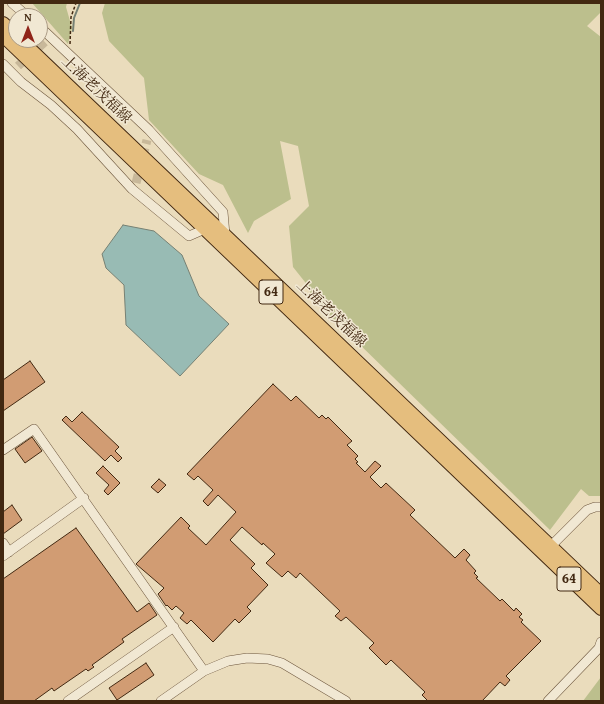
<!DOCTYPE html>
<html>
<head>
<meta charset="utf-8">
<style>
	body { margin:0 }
	#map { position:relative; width:604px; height:704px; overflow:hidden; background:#eadcbc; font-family:"Gentium Book Plus",serif }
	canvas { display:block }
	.frame { position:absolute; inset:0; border:4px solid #422811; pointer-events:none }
	.north { position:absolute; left:8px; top:8px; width:40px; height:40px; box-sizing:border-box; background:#f1e8d3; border:1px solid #ab9b85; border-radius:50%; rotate:0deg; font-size:11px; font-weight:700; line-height:16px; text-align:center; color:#422811 }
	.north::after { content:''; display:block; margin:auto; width:14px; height:18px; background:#8f2418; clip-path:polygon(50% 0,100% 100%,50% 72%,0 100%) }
</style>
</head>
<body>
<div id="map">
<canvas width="604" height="704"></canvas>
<div class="frame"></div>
<div class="north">N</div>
</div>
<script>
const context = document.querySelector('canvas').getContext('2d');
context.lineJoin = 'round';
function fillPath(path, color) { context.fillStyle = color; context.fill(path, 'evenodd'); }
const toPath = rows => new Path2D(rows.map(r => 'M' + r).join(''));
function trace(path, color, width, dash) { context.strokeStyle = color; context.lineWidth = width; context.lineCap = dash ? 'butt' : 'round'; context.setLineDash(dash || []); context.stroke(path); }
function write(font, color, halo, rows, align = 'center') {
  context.font = font + ' "Gentium Book Plus","Noto Serif JP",serif'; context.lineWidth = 3; context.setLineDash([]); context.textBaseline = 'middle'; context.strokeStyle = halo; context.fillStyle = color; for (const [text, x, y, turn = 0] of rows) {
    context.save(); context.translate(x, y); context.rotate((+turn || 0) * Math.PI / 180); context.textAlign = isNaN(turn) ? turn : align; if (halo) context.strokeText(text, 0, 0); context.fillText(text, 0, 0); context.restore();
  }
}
fillPath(toPath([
	[32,3,67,3,66,7,72,28,68,44],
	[105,3,601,3,601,12,587,26,601,37,601,496,589,496,581,489,550,530,314,300,305,282,293,267,289,226,309,206,298,146,280,141,291,199,254,221,248,233,223,185,199,174,149,120,144,78,109,41,102,13],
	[601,677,601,701,583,701]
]), '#bcbf8d');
const water = toPath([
	[123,225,154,231,182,255,199,296,229,324,180,376,126,325,124,285,106,268,102,254,123,225]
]);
fillPath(water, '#98bbb4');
trace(water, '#768073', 1);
trace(toPath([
	[73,31,74,18,80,3]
]), '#768073', 2);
const building = toPath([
	[30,361,45,382,3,411,3,380,30,361],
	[273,384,291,401,296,396,319,418,322,415,326,419,328,417,352,441,347,445,358,456,355,459,358,462,356,463,365,472,375,461,381,466,370,477,381,488,386,483,415,510,410,515,455,558,464,549,470,555,466,560,476,571,474,573,478,577,476,578,500,601,502,599,514,611,516,608,522,614,519,617,523,620,521,622,541,641,506,676,510,680,505,686,500,682,482,701,428,701,422,695,425,692,391,660,386,665,369,648,374,643,346,617,341,621,335,616,340,611,300,573,296,578,288,571,282,577,266,563,275,554,263,543,262,545,242,527,230,540,255,564,251,568,268,585,247,607,251,611,239,623,235,619,213,642,191,620,187,624,180,618,184,613,176,606,172,610,167,605,166,606,158,594,164,588,136,564,181,517,190,526,188,528,206,545,236,512,218,495,208,506,203,501,213,490,198,476,194,480,187,474,273,384],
	[82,412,119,447,115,451,122,458,118,462,111,455,105,461,62,420,66,416,72,422,82,412],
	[32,437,42,451,25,463,15,449,32,437],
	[103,466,120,483,108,495,104,491,109,485,96,473,103,466],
	[159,479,166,485,158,493,151,487,159,479],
	[12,505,22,520,3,534,3,512,12,505],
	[76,528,137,612,149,603,157,615,122,639,124,642,92,665,94,667,88,671,86,669,54,691,52,688,34,701,3,701,3,579,76,528],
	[146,663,154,675,117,700,109,688,146,663]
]);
fillPath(building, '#d19c73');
trace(building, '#422811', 1);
trace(toPath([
	[18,66,48,39],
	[136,183,147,140]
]), '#c8b89a', 9, [9, 4.5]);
const minor = toPath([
	[12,3,27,16],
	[40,27,149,130,223,212,225,235],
	[3,64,21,82,51,105,77,129,132,189,189,236,205,229],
	[3,450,34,429,204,671],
	[3,543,9,552],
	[551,546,587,510,595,507,601,507],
	[3,556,84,498],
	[68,701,174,627],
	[161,701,204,671,228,661,247,658,268,659,282,663,346,701],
	[548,701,599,648,601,642]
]);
const major = toPath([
	[3,23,16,35],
	[3,36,601,609],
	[21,40,601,594]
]);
trace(minor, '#6c553c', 10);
trace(major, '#422811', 14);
trace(toPath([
	[70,44,71,17,76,3]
]), '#422811', 1.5, [3, 2]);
trace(minor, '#f1e8d3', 9);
trace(major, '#e5be7e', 12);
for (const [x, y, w] of [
	[271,292,24],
	[569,579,24]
]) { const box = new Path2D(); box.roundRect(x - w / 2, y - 12, w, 24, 3); context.fillStyle = '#f1e8d3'; context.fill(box); trace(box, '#422811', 1); }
write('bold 14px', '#422811', null, [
	["64",271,292],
	["64",569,579]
]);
write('15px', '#422811', '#f1e8d3', [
	["上海老茂福線",96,90,44],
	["上海老茂福線",331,314,44]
]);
</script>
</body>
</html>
